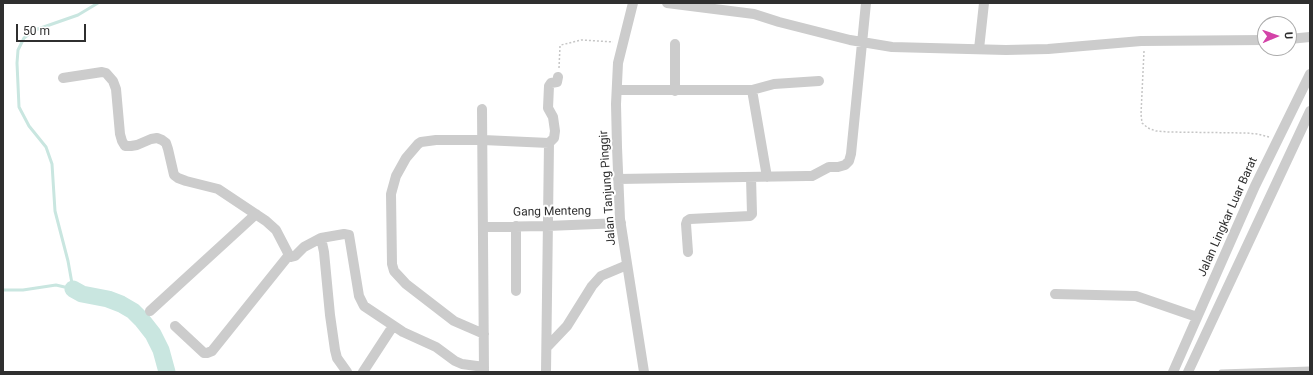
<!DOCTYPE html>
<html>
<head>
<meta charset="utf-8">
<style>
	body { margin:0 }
	#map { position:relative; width:1313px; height:375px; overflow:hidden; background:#fff; font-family:Roboto,sans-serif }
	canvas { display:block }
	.frame { position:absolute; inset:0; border:4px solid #2f2f2f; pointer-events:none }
	.north { position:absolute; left:1257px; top:16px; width:40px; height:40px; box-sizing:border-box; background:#fff; border:1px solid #acacac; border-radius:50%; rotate:88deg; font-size:11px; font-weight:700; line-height:16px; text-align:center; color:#2f2f2f }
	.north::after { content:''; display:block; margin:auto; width:14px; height:18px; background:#d343a8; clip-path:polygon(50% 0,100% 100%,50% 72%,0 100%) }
	.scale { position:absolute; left:16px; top:24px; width:70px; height:18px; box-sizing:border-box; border:2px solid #2f2f2f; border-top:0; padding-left:5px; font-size:12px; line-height:14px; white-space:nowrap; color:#2f2f2f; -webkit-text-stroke:3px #fff; paint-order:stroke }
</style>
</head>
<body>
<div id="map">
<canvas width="1313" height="375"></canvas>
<div class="frame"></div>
<div class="north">U</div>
<div class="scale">50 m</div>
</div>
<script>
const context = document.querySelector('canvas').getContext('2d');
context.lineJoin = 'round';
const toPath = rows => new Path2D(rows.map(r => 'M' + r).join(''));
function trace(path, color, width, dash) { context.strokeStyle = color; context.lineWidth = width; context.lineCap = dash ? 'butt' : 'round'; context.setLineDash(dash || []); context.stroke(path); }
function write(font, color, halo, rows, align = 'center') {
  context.font = font + ' Roboto,sans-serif'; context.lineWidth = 4; context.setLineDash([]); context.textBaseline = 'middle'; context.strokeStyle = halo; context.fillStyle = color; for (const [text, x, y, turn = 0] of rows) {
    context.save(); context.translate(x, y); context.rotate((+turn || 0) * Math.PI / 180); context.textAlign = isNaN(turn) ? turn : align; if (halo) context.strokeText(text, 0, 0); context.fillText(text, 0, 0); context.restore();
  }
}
trace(toPath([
	[3,290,23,290,56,285,73,289,68,261,55,211,52,164,46,147,29,126,19,107,17,63,18,50,24,38,35,30,78,15,98,3]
]), '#c9e6e0', 3);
trace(toPath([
	[73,289,82,294,108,299,121,304,133,311,142,320,153,334,161,350,167,372]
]), '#c9e6e0', 17);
trace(toPath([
	[1144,51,1141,114,1142,123,1148,128,1156,131,1169,132,1247,133,1257,134,1269,137],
	[559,68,560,46,561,45,581,40,613,42]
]), '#c6c6c6', 1.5, [2, 2]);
trace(toPath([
	[1221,372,1310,369]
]), '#ccc', 5);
trace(toPath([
	[633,3,618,63,616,104,617,147,620,219,644,372],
	[667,3,754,14,779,22,850,40,892,47,1006,50,1048,49,1141,41,1265,40],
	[1289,39,1310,37],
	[979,49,984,3],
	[63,78,102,72,106,73,113,81,116,89,120,134,122,141,125,146,131,146,137,145,151,139,157,138,162,140,166,143,168,149,174,175,178,178,186,181,218,189,266,221,276,230,289,255,291,257,295,256,304,247,321,238,324,252,330,315,335,350,337,358,347,372],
	[617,90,752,90,774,84,819,81],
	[752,90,767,177],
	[675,91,675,44],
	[482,109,484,372],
	[549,143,554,138,555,131,553,117,548,108,549,86,551,83,557,82,558,77],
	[618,179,807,176,812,176,829,167,838,167,845,165,849,161,851,154,866,3],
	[516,226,516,291],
	[483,227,547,226,621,223],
	[321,238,344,234,349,235,359,296,364,306,403,332,436,347,455,361,462,364,484,367],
	[688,252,686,224,687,221,690,219,750,216,752,214,751,177],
	[1055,294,1136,296,1197,317],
	[150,311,256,214],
	[175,326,204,353,207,353,212,351,289,255],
	[484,334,454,321,406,284,394,271,392,264,391,194,396,176,406,158,418,144,421,142,436,140,483,140,549,143,546,372],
	[547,347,567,326,592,286,601,276,627,265],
	[363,372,393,326],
	[1173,372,1255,186,1310,74],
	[1188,372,1310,111]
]), '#ccc', 10);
write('12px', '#2f2f2f', '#fff', [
	["Jalan Tanjung Pinggir",608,188,-94],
	["Gang Menteng",552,212,-1],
	["Jalan Lingkar Luar Barat",1228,217,-66]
]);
</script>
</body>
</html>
